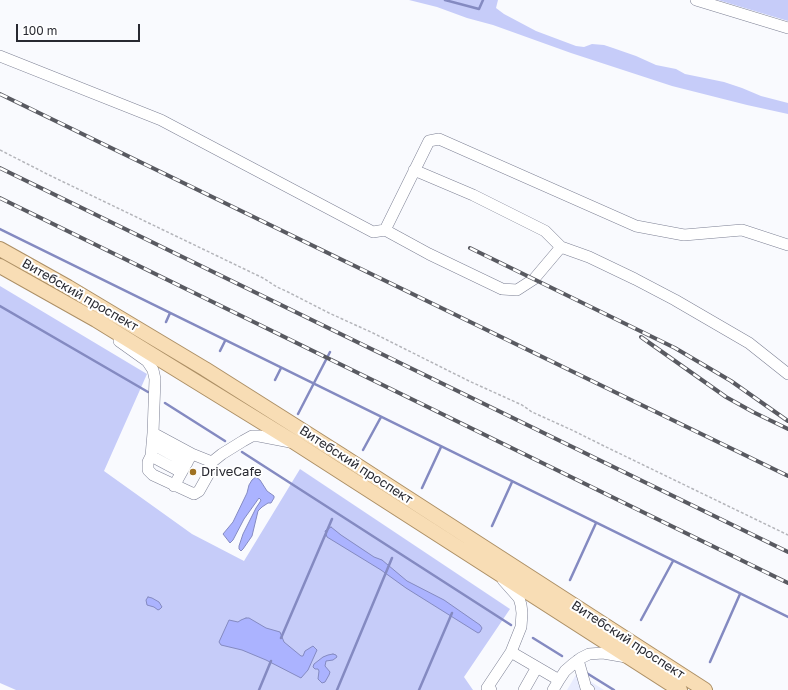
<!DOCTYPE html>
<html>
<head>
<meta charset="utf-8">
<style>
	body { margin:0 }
	#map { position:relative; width:788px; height:690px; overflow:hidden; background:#f9fafe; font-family:"Golos Text",sans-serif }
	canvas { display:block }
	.scale { position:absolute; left:16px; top:24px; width:124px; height:18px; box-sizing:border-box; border:2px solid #282931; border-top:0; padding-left:5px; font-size:12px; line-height:14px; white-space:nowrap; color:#282931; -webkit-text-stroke:3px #fff; paint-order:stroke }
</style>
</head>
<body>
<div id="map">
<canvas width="788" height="690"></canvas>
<div class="scale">100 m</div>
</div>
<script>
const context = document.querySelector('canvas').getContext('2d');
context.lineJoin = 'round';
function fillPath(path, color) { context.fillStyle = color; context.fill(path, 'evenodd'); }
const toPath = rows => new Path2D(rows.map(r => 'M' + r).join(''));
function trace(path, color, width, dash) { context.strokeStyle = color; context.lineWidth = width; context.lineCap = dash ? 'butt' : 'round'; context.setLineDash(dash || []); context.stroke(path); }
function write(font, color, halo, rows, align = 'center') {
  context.font = font + ' "Golos Text",sans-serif'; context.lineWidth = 4; context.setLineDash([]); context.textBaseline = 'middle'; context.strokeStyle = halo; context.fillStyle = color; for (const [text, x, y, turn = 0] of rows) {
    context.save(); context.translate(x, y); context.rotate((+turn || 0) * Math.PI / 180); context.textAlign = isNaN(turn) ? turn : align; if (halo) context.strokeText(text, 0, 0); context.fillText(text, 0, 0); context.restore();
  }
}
fillPath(toPath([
	[577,673,604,690,567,690]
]), '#e9ecfe');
fillPath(toPath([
	[409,0,498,0,496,8,504,14,536,31,576,46,584,47,592,44,604,45,613,48,636,56,656,65,676,69,685,74,724,82,742,88,761,96,788,103,788,114,747,105,672,86,571,53,493,25,467,18,437,7],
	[718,0,788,0,788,21],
	[0,286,147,374,104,471,192,534,244,561,300,469,510,609,464,677,473,690,16,690,0,683]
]), '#c6ccf9');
const water = toPath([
	[256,477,260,480,267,491,274,496,274,498,271,503,268,503,262,507,258,511,252,536,243,549,241,551,239,549,239,546,243,534,256,508,260,502,261,500,259,498,244,519,233,540,230,543,223,534,233,522,247,493,249,485,252,480,256,477],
	[331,527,341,535,374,557,382,560,407,581,444,600,480,625,482,628,480,632,478,633,406,588,381,570,327,537,325,531,331,527],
	[148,597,152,598,159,602,162,607,160,609,158,610,154,607,147,605,146,600,148,597],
	[246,618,249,618,266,628,280,632,284,642,301,656,303,656,305,651,313,646,317,650,308,670,301,678,266,660,242,650,221,645,219,642,229,620,238,622,241,620,246,618],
	[333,654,336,655,337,657,333,660,326,661,325,666,330,672,329,675,325,682,322,683,318,679,319,671,318,669,315,669,313,667,314,664,323,657,328,655,333,654]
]);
fillPath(water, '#abb3ff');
trace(water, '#848ac1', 1);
trace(toPath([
	[445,0,479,9,483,0],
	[0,229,788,617],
	[0,306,148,392],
	[166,322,170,313],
	[220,351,225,341],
	[275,380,281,368],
	[165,403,225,441],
	[298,414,330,352],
	[363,450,381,417],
	[242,452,511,625],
	[422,488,441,447],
	[492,526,512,482],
	[570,580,596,523],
	[641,620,673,561],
	[281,638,332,519],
	[533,638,562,656],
	[710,662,740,594],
	[585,672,614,690],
	[259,690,271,661],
	[337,690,392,558],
	[419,690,452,613]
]), '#848ac1', 2.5);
const minor = toPath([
	[696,0,788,28],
	[0,56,161,120,373,232,385,230,429,141,439,139,636,226,684,235,742,230,788,245],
	[414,170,473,195,545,231,561,247],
	[385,230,429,254,502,289,517,290,534,279,561,247,589,257,635,279,675,300,749,343,788,374],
	[119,341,147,361,153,370,155,379,153,433,151,456,148,462,148,470,153,475,194,494,199,491,208,475,212,462,222,454,243,441,252,436,259,436,290,442],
	[153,433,192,454,212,462],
	[152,444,187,463],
	[151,456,181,472],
	[174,486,190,457],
	[503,580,519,598,521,605,522,613,521,627,511,652],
	[578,660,586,688,589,690],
	[559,680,565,671,573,664,581,658,589,654,603,653,626,657],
	[491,690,487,688,511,652,559,680,553,690],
	[524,690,537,667]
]);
const major = toPath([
	[0,249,68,287,205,369,341,455,705,690],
	[0,266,96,320,294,442,680,690]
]);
trace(minor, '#7d8094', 12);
trace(major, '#ad9066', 16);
trace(toPath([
	[0,150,49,175,263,278,277,287,288,292,329,313,373,333,469,381,522,405,532,412,574,431,602,445,788,535]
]), '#b4b5ba', 1.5, [3, 2]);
trace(minor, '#fff', 11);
trace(major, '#f8ddb5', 14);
const rail = toPath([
	[0,94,788,476],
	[0,168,788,552],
	[0,198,788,583],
	[470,248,675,348,731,381,788,421],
	[641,337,726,397,753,412,788,429]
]);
trace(rail, '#595a61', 4);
trace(rail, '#fff', 2.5, [8]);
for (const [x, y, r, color] of [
	[193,472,4,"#9f7223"]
]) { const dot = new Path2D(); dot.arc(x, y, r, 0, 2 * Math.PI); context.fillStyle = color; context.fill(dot); trace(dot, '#fff', 1.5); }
write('13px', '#282931', '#fff', [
	["Витебский проспект",80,295,30],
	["Витебский проспект",356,465,33],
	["Витебский проспект",628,640,33]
]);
write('13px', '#282931', '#fff', [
	["DriveCafe",201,472]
], 'left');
</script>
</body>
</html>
